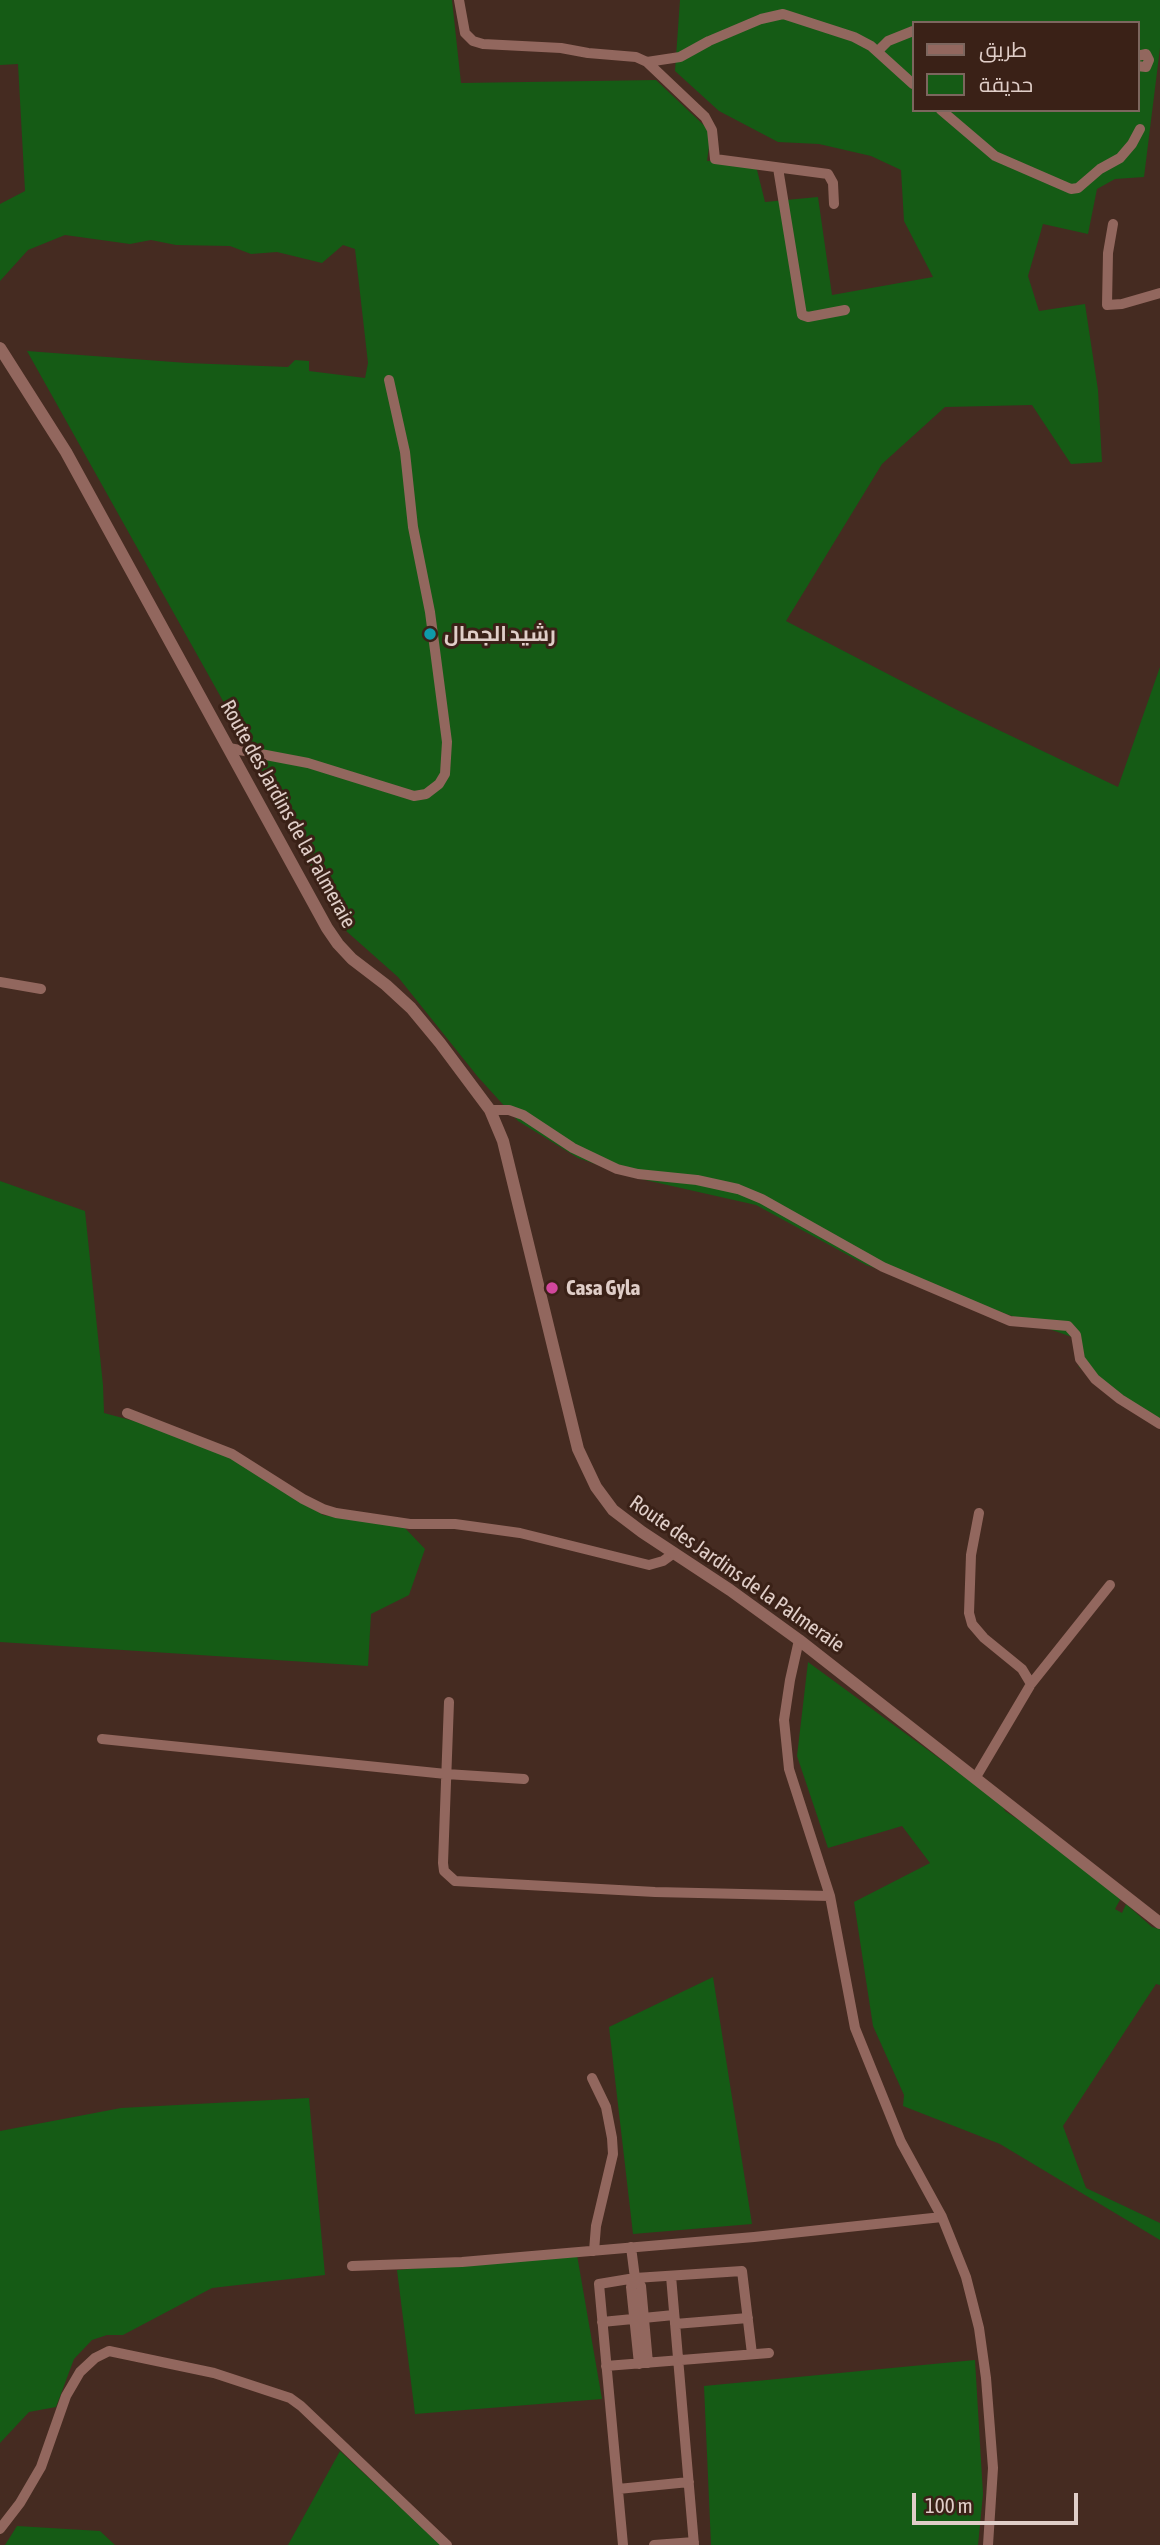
<!DOCTYPE html>
<html>
<head>
<meta charset="utf-8">
<style>
	body { margin:0 }
	#map { position:relative; width:1160px; height:2545px; overflow:hidden; background:#452b21; font-family:"Asap Condensed",Cairo,sans-serif }
	canvas { display:block }
	.legend { position:absolute; left:912px; top:21px; width:228px; height:91px; box-sizing:border-box; background:#3a2117; border:2px solid #7c665e; margin:0; padding:9px 12px; list-style:none; font-size:21px; color:#e0cec8 }
	.legend li { display:flex; align-items:center; gap:14px; height:35px }
	.legend b { width:35px; border:2px solid #7c665e }
	.scale { position:absolute; left:912px; top:2493px; width:166px; height:32px; box-sizing:border-box; border:4px solid #e0cec8; border-top:0; padding-left:9px; font-size:21px; line-height:24px; white-space:nowrap; color:#e0cec8; -webkit-text-stroke:5px #3a2117; paint-order:stroke }
</style>
</head>
<body>
<div id="map">
<canvas width="1160" height="2545"></canvas>
<ul class="legend">
<li><b style="height:9px;background:#92675e"></b>طريق</li>
<li><b style="height:19px;background:#155b15"></b>حديقة</li>
</ul>
<div class="scale">100 m</div>
</div>
<script>
const context = document.querySelector('canvas').getContext('2d');
context.lineJoin = 'round';
function fillPath(path, color) { context.fillStyle = color; context.fill(path, 'evenodd'); }
const toPath = rows => new Path2D(rows.map(r => 'M' + r).join(''));
function trace(path, color, width, dash) { context.strokeStyle = color; context.lineWidth = width; context.lineCap = dash ? 'butt' : 'round'; context.setLineDash(dash || []); context.stroke(path); }
function write(font, color, halo, rows, align = 'center') {
  context.font = font + ' "Asap Condensed",Cairo,sans-serif'; context.lineWidth = 6; context.setLineDash([]); context.textBaseline = 'middle'; context.strokeStyle = halo; context.fillStyle = color; for (const [text, x, y, turn = 0] of rows) {
    context.save(); context.translate(x, y); context.rotate((+turn || 0) * Math.PI / 180); context.textAlign = isNaN(turn) ? turn : align; if (halo) context.strokeText(text, 0, 0); context.fillText(text, 0, 0); context.restore();
  }
}
fillPath(toPath([
	[0,0,452,0,461,83,656,80,711,132,707,161,755,162,765,202,818,197,832,295,933,277,904,221,901,170,871,156,819,144,778,142,719,111,675,71,680,0,1160,0,1160,48,1144,177,1115,179,1097,189,1088,234,1043,224,1028,276,1039,311,1085,304,1098,390,1102,462,1071,464,1032,405,945,407,882,464,786,621,961,712,1118,787,1160,667,1160,1421,1079,1367,1072,1337,866,1265,756,1205,632,1177,578,1158,518,1121,478,1077,398,977,345,930,223,701,27,351,187,363,288,367,295,360,309,361,309,371,365,378,368,363,355,249,343,245,322,263,277,252,251,254,230,246,176,245,151,240,130,244,65,235,28,250,0,281,0,204,25,191,18,64,0,65],
	[913,23,1137,23,1137,110,913,110],
	[0,1181,85,1211,103,1385,104,1413,160,1428,235,1460,323,1515,404,1527,425,1549,409,1595,371,1614,368,1666,0,1642],
	[808,1662,1003,1805,1005,1811,1070,1853,1121,1898,1115,1909,1122,1913,1126,1904,1152,1927,1160,1929,1160,1985,1156,1984,1063,2126,1086,2188,1160,2223,1160,2240,1000,2144,903,2106,904,2095,873,2026,854,1902,930,1863,902,1826,828,1848,797,1756],
	[713,1977,752,2224,633,2234,609,2027],
	[309,2098,325,2275,212,2288,123,2335,107,2335,92,2340,74,2359,56,2407,29,2412,0,2443,0,2131,121,2108],
	[577,2255,602,2399,415,2414,397,2270],
	[975,2360,983,2494,978,2545,711,2545,704,2386],
	[340,2451,441,2545,288,2545],
	[17,2526,100,2531,115,2545,5,2545]
]), '#155b15');
trace(toPath([
	[459,0,465,33,473,41,483,44,561,48,588,53,636,57,647,62,705,117,712,130,715,159,828,174,833,183,834,204],
	[878,51,888,41,913,31],
	[1137,56,1146,54,1149,60,1146,67,1137,66],
	[647,62,680,57,709,41,761,19,783,14,854,37,871,46,913,84],
	[941,110,995,156,1071,189,1078,188,1100,169,1120,158,1132,144,1140,129],
	[778,168,802,315,808,317,845,310],
	[1113,224,1108,253,1107,305,1122,304,1160,293],
	[229,748,308,763,414,796,426,794,439,784,445,774,447,742,430,612,413,527,405,452,389,380],
	[0,982,41,989],
	[490,1110,509,1110,523,1115,573,1148,617,1169,638,1174,697,1180,738,1189,762,1199,883,1267,1010,1321,1068,1326,1076,1335,1080,1359,1095,1379,1120,1399,1160,1424],
	[127,1413,232,1454,303,1499,323,1509,336,1513,410,1524,455,1524,520,1533,649,1565,663,1561,674,1553],
	[979,1513,971,1555,969,1613,972,1624,984,1638,1022,1669,1031,1684],
	[799,1640,790,1680,784,1720,789,1769,830,1896,855,2028,901,2142,942,2217,966,2277,979,2328,986,2378,993,2468,988,2545],
	[449,1702,443,1863,444,1871,455,1881,655,1892,830,1896],
	[102,1739,446,1774,524,1779],
	[976,1777,1031,1684,1110,1585],
	[592,2078,606,2107,612,2138,613,2154,596,2226,594,2251],
	[631,2247,635,2278,641,2286,648,2363],
	[352,2266,462,2262,754,2237,942,2217],
	[671,2276,694,2545],
	[635,2278,631,2287,639,2364],
	[602,2322,674,2315],
	[675,2324,748,2318],
	[606,2366,769,2353],
	[618,2489,689,2482],
	[0,2529,20,2503,41,2467,66,2396,80,2372,95,2358,109,2351,214,2373,290,2398,301,2406,447,2545],
	[623,2545,599,2284,635,2278,742,2271,752,2354],
	[654,2545,694,2542]
]), '#92675e', 10);
trace(toPath([
	[0,348,66,452,327,928,338,944,352,959,386,985,411,1008,440,1043,490,1110,503,1141,578,1449,596,1487,613,1510,642,1532,730,1590,799,1640,1160,1923]
]), '#92675e', 12);
for (const [x, y, r, color] of [
	[430,634,7,"#0f9aa8"],
	[552,1288,7,"#d1479c"]
]) { const dot = new Path2D(); dot.arc(x, y, r, 0, 2 * Math.PI); context.fillStyle = color; context.fill(dot); trace(dot, '#3a2117', 2.5); }
write('bold 21px', '#e0cec8', '#3a2117', [
	["رشيد الجمال",444,634],
	["Casa Gyla",566,1288]
], 'left');
write('21px', '#e0cec8', '#3a2117', [
	["Route des Jardins de la Palmeraie",288,814,61],
	["Route des Jardins de la Palmeraie",737,1574,35]
]);
</script>
</body>
</html>
